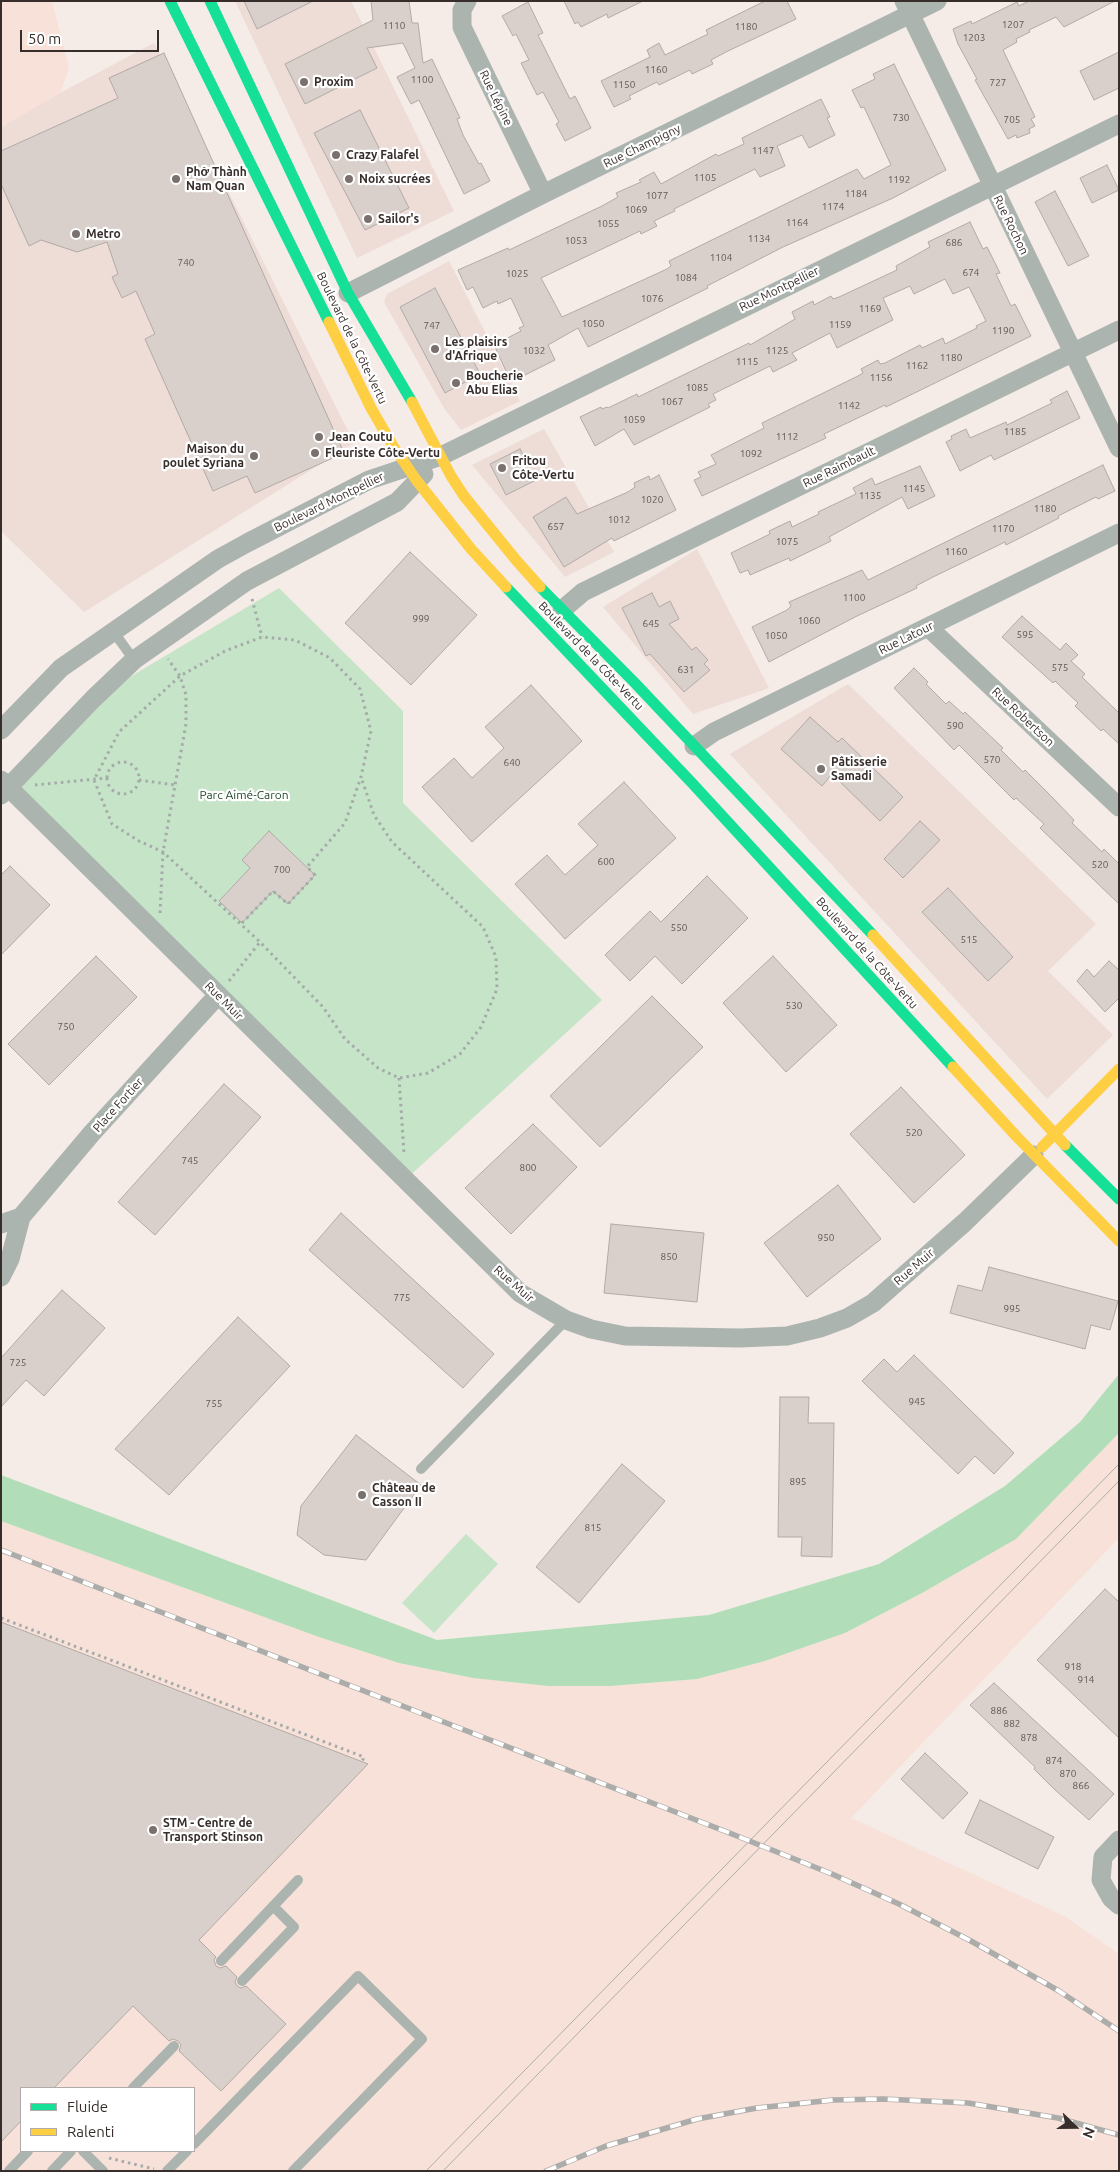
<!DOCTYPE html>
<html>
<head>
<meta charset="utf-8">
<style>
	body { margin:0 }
	#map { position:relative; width:1120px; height:2172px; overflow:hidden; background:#f5ebe7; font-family:Ubuntu,sans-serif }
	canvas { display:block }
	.frame { position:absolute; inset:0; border:2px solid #372e2b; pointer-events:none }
	.legend { position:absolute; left:20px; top:2087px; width:175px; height:65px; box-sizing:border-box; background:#fff; border:1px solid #afabaa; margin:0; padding:6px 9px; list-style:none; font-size:15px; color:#372e2b }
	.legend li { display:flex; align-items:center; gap:10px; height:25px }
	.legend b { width:25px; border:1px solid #afabaa }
	.north { position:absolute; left:1050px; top:2102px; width:50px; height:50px; -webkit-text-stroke:4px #fff; paint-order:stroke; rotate:112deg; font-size:14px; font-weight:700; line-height:20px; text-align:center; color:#372e2b }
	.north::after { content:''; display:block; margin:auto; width:18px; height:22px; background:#372e2b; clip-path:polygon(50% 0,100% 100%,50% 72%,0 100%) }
	.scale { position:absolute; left:20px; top:30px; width:139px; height:22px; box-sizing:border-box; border:2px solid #372e2b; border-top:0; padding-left:6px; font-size:15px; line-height:18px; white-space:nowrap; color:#372e2b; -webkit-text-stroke:4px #fff; paint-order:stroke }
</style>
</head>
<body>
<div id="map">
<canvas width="1120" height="2172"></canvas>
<div class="frame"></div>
<ul class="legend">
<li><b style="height:6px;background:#16e098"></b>Fluide</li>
<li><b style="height:6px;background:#ffcf43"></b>Ralenti</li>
</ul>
<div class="north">N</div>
<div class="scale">50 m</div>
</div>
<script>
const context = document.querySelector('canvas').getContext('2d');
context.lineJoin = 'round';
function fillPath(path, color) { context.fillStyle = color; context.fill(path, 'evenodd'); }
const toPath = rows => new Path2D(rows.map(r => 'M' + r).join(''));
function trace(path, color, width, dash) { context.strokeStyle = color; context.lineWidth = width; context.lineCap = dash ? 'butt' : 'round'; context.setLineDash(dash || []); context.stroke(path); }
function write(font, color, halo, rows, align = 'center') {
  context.font = font + ' Ubuntu,sans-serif'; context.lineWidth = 4.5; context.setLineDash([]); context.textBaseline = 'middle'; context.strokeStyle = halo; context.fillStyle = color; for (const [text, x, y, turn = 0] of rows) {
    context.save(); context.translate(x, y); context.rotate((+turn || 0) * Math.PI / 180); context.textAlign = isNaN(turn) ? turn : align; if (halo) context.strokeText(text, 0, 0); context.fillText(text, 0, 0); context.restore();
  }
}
fillPath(toPath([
	[235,1,351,1,454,211,357,258],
	[154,43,354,443,84,612,1,531,1,127,60,93],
	[449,261,520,401,461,430,444,408,384,302,387,294],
	[544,429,614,552,565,577,472,465],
	[697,549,769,688,693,714,603,607],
	[848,684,1096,924,1048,971,1113,1035,1047,1099,730,754]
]), '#eedcd7');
fillPath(toPath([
	[1,1,52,1,69,68,60,93,1,127],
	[1119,1433,1119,1538,851,1818,1064,1916,1119,1954,1119,2171,1,2171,1,1521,319,1637,399,1663,473,1678,548,1686,610,1686,697,1679,765,1661,845,1633,922,1593,1016,1539],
	[21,2088,194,2088,194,2151,21,2151]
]), '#f7e1d8');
fillPath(toPath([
	[279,588,403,711,403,803,602,1000,405,1180,9,787,93,699],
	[466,1534,498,1564,434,1633,402,1603]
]), '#c6e4c8');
fillPath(toPath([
	[1119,1374,1119,1433,1016,1539,922,1593,845,1633,765,1661,697,1679,610,1686,548,1686,473,1678,399,1663,319,1637,1,1521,1,1475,437,1640,709,1615,879,1564,1005,1486,1080,1422]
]), '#b1deb8');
const building = toPath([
	[244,1,313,1,257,29,244,1],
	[371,1,409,1,412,23,418,23,423,63,432,59,460,118,457,119,463,135,479,164,481,163,490,181,464,194,419,100,411,104,397,77,415,68,403,43,367,48,377,68,305,104,285,64,373,20,371,1],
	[564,1,643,1,608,18,607,14,581,27,578,22,575,24,564,1],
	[765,1,787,1,796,19,728,51,711,60,713,64,692,74,690,70,659,85,657,82,629,96,631,99,614,107,601,81,650,57,647,50,659,43,665,55,708,34,706,30,765,1],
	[1029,1,1115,1,1064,27,1056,17,1029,30,1030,32,1016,39,1017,42,1003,50,1035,117,1031,119,1035,126,1029,129,1030,133,1017,138,1016,135,1008,139,975,80,977,79,958,44,953,29,971,21,972,24,1017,2,1019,6,1029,1],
	[528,2,543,33,538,35,570,99,575,96,591,128,565,141,556,124,559,122,543,92,537,95,521,63,529,60,516,34,513,36,502,16,528,2],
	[1119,52,1119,88,1094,100,1080,71,1119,52],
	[164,53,344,453,255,493,247,476,213,491,145,339,155,334,136,291,122,298,112,277,118,274,107,242,77,252,41,240,29,246,1,184,1,151,118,98,109,78,164,53],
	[894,64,946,170,893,198,783,247,707,286,708,288,588,347,578,328,548,345,555,360,511,382,494,345,521,331,519,328,524,326,511,298,498,304,497,301,483,308,473,287,467,290,458,270,508,248,509,250,602,206,618,197,616,193,641,182,639,180,654,172,661,184,716,154,718,156,744,144,742,138,821,99,830,117,827,118,835,135,809,148,802,135,777,146,785,166,760,177,755,169,674,209,675,211,654,221,657,226,641,234,640,231,541,278,562,317,667,269,671,266,669,261,857,169,864,179,891,165,864,107,861,108,852,90,875,79,873,74,894,64],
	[360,110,409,208,365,230,314,133,360,110],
	[1107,165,1119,190,1092,203,1080,178,1107,165],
	[1055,191,1089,256,1068,266,1035,202,1055,191],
	[970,222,983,249,987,247,1000,273,996,274,1011,306,1015,304,1031,336,886,407,885,405,824,434,826,438,702,496,694,480,701,477,698,472,716,464,711,455,764,428,762,423,858,376,863,373,861,369,878,360,880,364,885,363,920,345,922,348,943,338,945,344,977,328,976,326,986,321,969,287,953,294,945,279,914,294,910,286,883,298,893,320,837,348,830,333,792,353,797,360,773,372,770,366,713,394,716,400,708,404,710,407,634,445,624,429,595,446,580,417,601,407,602,409,607,407,608,408,637,394,638,397,749,343,750,345,795,319,792,312,813,301,814,305,831,296,833,299,839,297,897,270,896,266,930,247,928,242,970,222],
	[435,288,480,374,445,393,400,307,435,288],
	[1067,391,1080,418,994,460,991,455,960,471,946,442,952,439,951,436,966,429,970,438,1006,422,1007,425,1052,403,1050,400,1067,391],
	[520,449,536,480,506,495,490,464,520,449],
	[1103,465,1115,491,1098,499,1096,497,1058,516,1059,518,1006,545,1005,542,931,578,916,586,917,588,857,616,769,662,752,627,787,610,791,606,789,602,862,570,868,580,1103,465],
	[920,466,935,496,908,509,902,497,829,537,831,541,790,561,789,558,750,575,748,570,740,573,731,553,770,534,769,531,790,521,792,527,819,514,818,512,856,494,853,488,872,478,875,485,920,466],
	[659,475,676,510,614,541,612,538,564,567,533,517,566,497,577,514,628,492,635,487,634,483,649,476,650,480,659,475],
	[410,552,477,615,411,685,345,623,410,552],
	[652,593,659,607,670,601,679,619,669,624,692,650,696,647,708,660,704,664,710,670,684,692,650,654,646,656,622,608,652,593],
	[1022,616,1060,650,1066,643,1078,655,1071,661,1085,674,1082,677,1119,713,1119,744,1103,729,1101,731,1075,706,1078,703,1055,681,1053,683,1002,637,1022,616],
	[914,668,928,682,926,684,946,704,949,701,963,714,965,712,1003,748,1001,750,1023,772,1025,770,1050,795,1074,820,1072,823,1102,852,1104,849,1119,864,1119,904,1040,828,1044,824,1016,798,1014,800,959,745,954,750,894,688,914,668],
	[531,685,582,741,472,842,422,787,454,758,472,778,504,748,485,727,531,685],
	[810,717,838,742,842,738,903,797,880,821,832,774,822,786,781,749,810,717],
	[624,782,676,838,565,939,515,884,547,855,565,875,598,845,578,824,624,782],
	[920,821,940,840,903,878,884,859,920,821],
	[269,831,315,875,288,904,273,891,242,923,219,901,250,868,242,860,269,831],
	[10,866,50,905,1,955,1,875,10,866],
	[707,876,748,918,682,984,655,956,630,981,605,955,650,911,661,922,707,876],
	[948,888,1013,957,988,981,922,912,948,888],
	[96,956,137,997,49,1085,8,1044,96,956],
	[773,956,837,1025,786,1072,723,1003,773,956],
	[1109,961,1119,970,1119,998,1105,1012,1077,981,1087,969,1094,977,1109,961],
	[652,996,703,1047,600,1147,550,1096,652,996],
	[224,1084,261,1117,155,1235,118,1202,224,1084],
	[901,1087,965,1155,914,1203,850,1134,901,1087],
	[533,1124,577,1167,511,1234,465,1188,533,1124],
	[838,1185,881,1239,807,1297,764,1243,838,1185],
	[341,1213,494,1354,463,1388,309,1250,341,1213],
	[611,1224,704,1233,697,1302,604,1293,611,1224],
	[989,1267,1118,1301,1110,1330,1091,1325,1085,1349,950,1313,958,1285,982,1291,989,1267],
	[62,1290,105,1328,44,1396,26,1380,1,1407,1,1358,62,1290],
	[238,1317,290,1366,169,1495,115,1449,238,1317],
	[914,1355,1014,1453,994,1474,975,1456,958,1474,862,1381,884,1359,897,1372,914,1355],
	[780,1397,809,1397,808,1423,834,1423,832,1557,801,1556,802,1537,778,1537,780,1397],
	[356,1435,421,1485,366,1560,324,1555,297,1535,301,1506,356,1435],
	[622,1464,665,1501,579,1603,536,1567,622,1464],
	[1105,1589,1119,1602,1119,1738,1037,1660,1105,1589],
	[1,1622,368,1764,199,1940,216,1957,214,1960,216,1966,220,1968,226,1966,237,1977,235,1982,237,1986,241,1988,246,1986,286,2024,221,2091,179,2051,181,2045,178,2041,173,2039,169,2041,133,2006,54,2088,21,2088,21,2121,1,2142,1,1622],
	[994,1683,1114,1794,1089,1820,1054,1789,1034,1769,1035,1767,970,1705,994,1683],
	[925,1753,968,1793,943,1819,901,1779,925,1753],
	[980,1800,1054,1837,1038,1869,965,1833,980,1800]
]);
fillPath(building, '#d9d0cc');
trace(building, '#b2aaa6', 1);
trace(toPath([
	[252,599,262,637],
	'107 778a16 16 0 1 1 32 0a16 16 0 1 1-32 0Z',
	[139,780,175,785],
	[35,785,107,778],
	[160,913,163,852,186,724,186,695,180,676,168,659],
	[242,923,273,891,288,904,315,875,307,867,345,823,361,777,371,731,360,689,330,658,295,640,262,637,225,651,180,676,119,732,94,780,112,824,139,841,163,852,260,942,323,1007,345,1039,378,1068,399,1078,428,1073,460,1054,481,1027,497,989,496,957,483,927,392,842,374,815,361,777],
	[229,981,260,942],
	[399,1078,404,1153],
	[1,1618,364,1757,362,1762],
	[109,2158,154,2169]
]), '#a4aba8', 3, [2.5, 4]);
trace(toPath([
	[113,631,134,660],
	[421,1469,566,1320],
	[221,1961,298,1880],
	[242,1981,294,1927,273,1906],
	[133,2088,174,2046],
	[194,2144,358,1976,422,2039,293,2171],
	[83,2151,103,2171],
	[9,2171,28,2151],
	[52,2171,71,2151],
	[167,2171,187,2151]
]), '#acb4b0', 10);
trace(toPath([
	[467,1,462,10,462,27,543,194],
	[904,1,1119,448],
	[348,293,543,194,937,1],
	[562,610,583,592,1119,330],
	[928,627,1119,807],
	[1,730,61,668,218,559,247,543,369,480,441,456,1119,124],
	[694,746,714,732,1119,533],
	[1,780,520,1293,566,1320,591,1329,625,1336,740,1338,787,1336,820,1328,847,1318,873,1303,965,1222,1034,1155],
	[1,795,93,699,134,660,247,581,397,502,424,474],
	[1,1224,21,1217],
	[1,1277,10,1259,21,1217,92,1133,218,995],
	[1119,1840,1103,1857,1101,1880,1111,1898,1119,1905]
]), '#acb4b0', 19);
trace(toPath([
	[170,1,329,322],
	[210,1,348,293,412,402],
	[506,587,692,783,953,1067],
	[540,587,634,682,873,935],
	[1065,1145,1119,1199]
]), '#16e098', 11);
trace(toPath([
	[329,322,371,408,393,446,417,481,471,549,506,587],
	[412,402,451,476,464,496,516,560,540,587],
	[873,935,1065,1145],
	[953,1067,1017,1137,1119,1241],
	[1042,1147,1119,1069]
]), '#ffcf43', 11);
trace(toPath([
	[426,2171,1119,1464],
	[443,2171,1119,1481]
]), '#acacaa', 1);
const rail = toPath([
	[1,1550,727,1832,832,1874,899,1904,971,1941,1059,1991,1119,2031],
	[546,2171,606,2146,697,2119,757,2108,833,2100,883,2099,968,2103,1058,2118,1119,2135]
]);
trace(rail, '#acacaa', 5.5);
trace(rail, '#fff', 4, [11]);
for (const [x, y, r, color] of [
	[304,82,5,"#7a706d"],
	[336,155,5,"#7a706d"],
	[176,179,5,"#7a706d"],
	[349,179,5,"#7a706d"],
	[368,219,5,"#7a706d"],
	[76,234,5,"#7a706d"],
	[435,349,5,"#7a706d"],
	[456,383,5,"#7a706d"],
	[319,437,5,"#7a706d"],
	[315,453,5,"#7a706d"],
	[254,456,5,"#7a706d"],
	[502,468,5,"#7a706d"],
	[821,769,5,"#7a706d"],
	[362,1495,5,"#7a706d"],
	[153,1830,5,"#7a706d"]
]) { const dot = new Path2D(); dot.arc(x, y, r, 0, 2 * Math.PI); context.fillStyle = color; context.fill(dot); trace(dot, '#fff', 2); }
write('10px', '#605653', null, [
	["1207",1013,25],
	["1110",394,26],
	["1180",746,27],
	["1203",974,38],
	["1160",656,70],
	["1100",422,80],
	["727",998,83],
	["1150",624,85],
	["730",901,118],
	["705",1012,120],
	["1147",763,151],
	["1105",705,178],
	["1192",899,180],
	["1184",856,194],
	["1077",657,196],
	["1174",833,207],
	["1069",636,210],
	["1164",797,223],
	["1055",608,224],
	["1134",759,239],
	["1053",576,241],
	["686",954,243],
	["1104",721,258],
	["740",186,263],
	["674",971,273],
	["1025",517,274],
	["1084",686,278],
	["1076",652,299],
	["1169",870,309],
	["1050",593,324],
	["1159",840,325],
	["747",432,326],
	["1190",1003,331],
	["1032",534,351],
	["1125",777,351],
	["1180",951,358],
	["1115",747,362],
	["1162",917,366],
	["1156",881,378],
	["1085",697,388],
	["1067",672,402],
	["1142",849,406],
	["1059",634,420],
	["1185",1015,432],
	["1112",787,437],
	["1092",751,454],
	["1145",914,489],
	["1135",870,496],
	["1020",652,500],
	["1180",1045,509],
	["1012",619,520],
	["657",556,527],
	["1170",1003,529],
	["1075",787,542],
	["1160",956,552],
	["1100",854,598],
	["999",421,619],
	["1060",809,621],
	["645",651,624],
	["595",1025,635],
	["1050",776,636],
	["575",1060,668],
	["631",686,670],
	["590",955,726],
	["570",992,760],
	["640",512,763],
	["600",606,862],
	["520",1100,865],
	["700",282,870],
	["550",679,928],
	["515",969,940],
	["530",794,1006],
	["750",66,1027],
	["520",914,1133],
	["745",190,1161],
	["800",528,1168],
	["950",826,1238],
	["850",669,1257],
	["775",402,1298],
	["995",1012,1309],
	["725",18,1363],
	["945",917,1402],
	["755",214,1404],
	["895",798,1482],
	["815",593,1528],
	["918",1073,1667],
	["914",1086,1680],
	["886",999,1711],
	["882",1012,1724],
	["878",1029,1738],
	["874",1054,1761],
	["870",1068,1774],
	["866",1081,1786]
]);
write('bold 12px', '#372e2b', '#fff', [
	["Proxim",314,82],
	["Crazy Falafel",346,155],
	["Phở Thành",186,172],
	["Nam Quan",186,186],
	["Noix sucrées",359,179],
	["Sailor's",378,219],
	["Metro",86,234],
	["Les plaisirs",445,342],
	["d'Afrique",445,356],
	["Boucherie",466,376],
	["Abu Elias",466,390],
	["Jean Coutu",329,437],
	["Maison du",244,449,"right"],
	["poulet Syriana",244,463,"right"],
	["Fleuriste Côte-Vertu",325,453],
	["Fritou",512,461],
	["Côte-Vertu",512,475],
	["Pâtisserie",831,762],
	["Samadi",831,776],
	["Château de",372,1488],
	["Casson II",372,1502],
	["STM - Centre de",163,1823],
	["Transport Stinson",163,1837]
], 'left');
write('12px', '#372e2b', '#fff', [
	["Rue Lépine",496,98,64],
	["Rue Champigny",642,146,-26],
	["Rue Rochon",1011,225,64],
	["Rue Montpellier",779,289,-26],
	["Boulevard de la Côte-Vertu",352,338,64],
	["Rue Raimbault",839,467,-26],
	["Boulevard Montpellier",329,502,-26],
	["Rue Latour",906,638,-26],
	["Boulevard de la Côte-Vertu",591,656,46],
	["Rue Robertson",1023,717,43],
	["Boulevard de la Côte-Vertu",867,953,48],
	["Rue Muir",224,1001,45],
	["Place Fortier",118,1105,-48],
	["Rue Muir",914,1267,-41],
	["Rue Muir",514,1284,41]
]);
write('12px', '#193f25', '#fff', [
	["Parc Aimé-Caron",244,795]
]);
</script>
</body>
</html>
